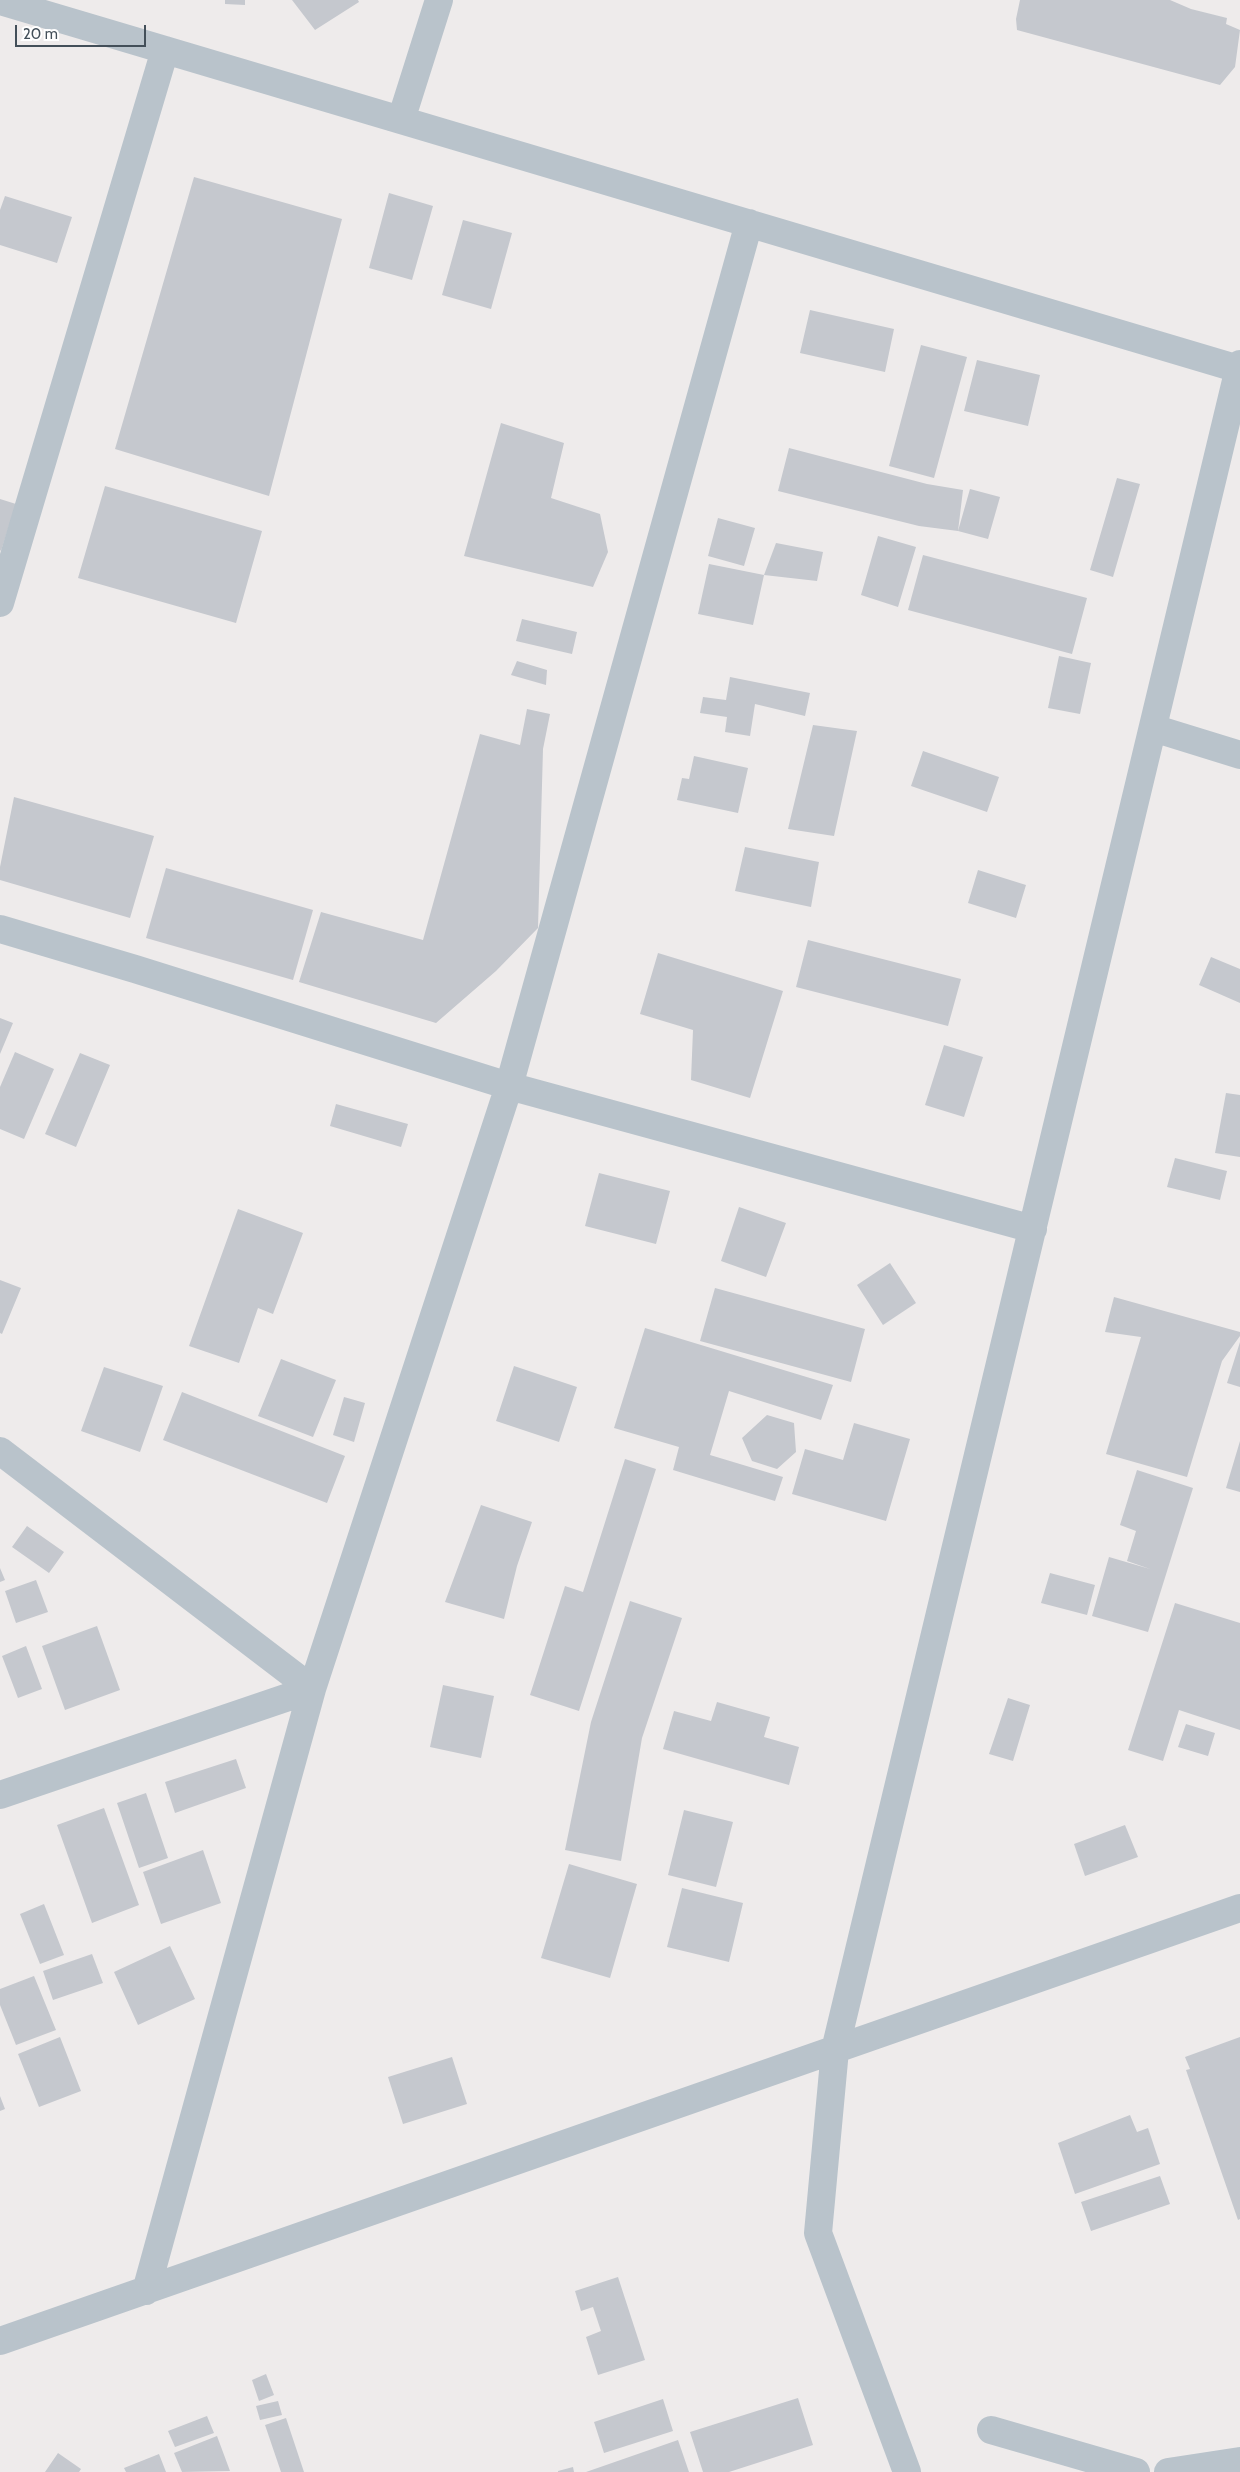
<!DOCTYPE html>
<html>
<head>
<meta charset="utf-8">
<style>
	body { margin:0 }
	#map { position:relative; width:1240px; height:2472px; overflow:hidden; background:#eeebeb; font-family:Cabin,sans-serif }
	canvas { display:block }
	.scale { position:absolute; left:15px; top:25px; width:131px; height:22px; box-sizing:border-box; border:2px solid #434f59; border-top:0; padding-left:6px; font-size:15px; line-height:18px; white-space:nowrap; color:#434f59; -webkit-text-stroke:4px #fff; paint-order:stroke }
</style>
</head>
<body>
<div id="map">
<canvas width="1240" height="2472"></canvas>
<div class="scale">20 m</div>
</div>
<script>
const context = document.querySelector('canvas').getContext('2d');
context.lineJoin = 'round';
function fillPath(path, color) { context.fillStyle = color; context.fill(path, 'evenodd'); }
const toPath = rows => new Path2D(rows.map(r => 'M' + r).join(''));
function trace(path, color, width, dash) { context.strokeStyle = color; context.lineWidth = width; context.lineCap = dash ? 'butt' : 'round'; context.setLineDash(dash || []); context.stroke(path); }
fillPath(toPath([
	[225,0,245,0,245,5,225,4],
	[292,0,358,0,359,2,315,30],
	[1020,0,1170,0,1191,9,1227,18,1226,24,1240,30,1235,67,1220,85,1017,30,1016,19],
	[194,177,342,219,269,496,115,449],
	[389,193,433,206,412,280,369,268],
	[5,196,72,217,57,263,0,245,0,210],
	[463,220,512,233,491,309,442,295],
	[810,310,894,329,885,372,800,353],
	[921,345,967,357,934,478,889,466],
	[977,360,1040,375,1028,426,964,411],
	[501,423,564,443,551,498,600,514,608,552,593,587,464,556],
	[789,448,927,484,963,490,958,531,919,526,778,491],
	[1117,478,1140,484,1113,577,1090,570],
	[105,486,262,531,236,623,78,578],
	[970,489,1000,497,988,539,958,531],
	[0,499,16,504,1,551,0,550],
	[718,518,755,528,744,566,708,556],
	[878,536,916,547,898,607,861,595],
	[776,543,823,552,817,581,764,575],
	[923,555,1087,598,1072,654,908,610],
	[709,564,764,575,753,625,698,614],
	[522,619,577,632,572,654,516,641],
	[1059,656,1091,663,1080,714,1048,708],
	[517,661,547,670,546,685,511,675],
	[730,677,810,693,805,716,755,704,750,736,725,732,727,717,700,713,703,697,726,700],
	[527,709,550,714,543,749,538,928,496,971,436,1023,299,982,321,912,423,940,480,734,520,745],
	[813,725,857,731,834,836,788,829],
	[923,751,999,777,987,812,911,786],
	[694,756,748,768,738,813,677,800,682,778,689,779],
	[14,797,154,836,130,918,0,880,0,867],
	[745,847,819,862,811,907,735,891],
	[166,868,313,910,293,980,146,938],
	[978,870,1026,885,1016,918,968,903],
	[808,940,961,979,948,1026,796,987],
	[658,953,783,991,750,1098,691,1080,693,1030,640,1014],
	[1211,957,1240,969,1240,1003,1199,985],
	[0,1018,13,1023,0,1054],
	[944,1045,983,1057,964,1117,925,1105],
	[15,1052,54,1069,24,1139,0,1129,0,1087],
	[80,1053,110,1065,76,1147,45,1134],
	[1226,1093,1240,1095,1240,1157,1215,1153],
	[336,1104,408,1124,401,1147,330,1126],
	[1175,1158,1227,1171,1220,1200,1167,1187],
	[599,1173,670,1191,656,1244,585,1226],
	[739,1207,786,1223,766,1277,721,1261],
	[238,1209,303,1233,273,1314,258,1308,239,1363,189,1346],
	[890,1263,916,1303,883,1325,857,1285],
	[0,1280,21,1288,2,1334,0,1333],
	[715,1288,865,1329,851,1382,700,1341],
	[1114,1297,1240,1332,1240,1336,1222,1361,1187,1477,1106,1454,1141,1337,1105,1332],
	[645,1328,833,1385,821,1420,729,1391,710,1455,783,1477,775,1501,673,1470,679,1447,614,1428],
	[1240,1342,1240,1387,1227,1383],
	[281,1359,336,1380,313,1437,258,1416],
	[514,1366,577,1387,559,1442,496,1421],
	[104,1367,163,1386,140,1452,81,1431],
	[182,1392,345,1456,327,1503,163,1440],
	[344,1397,365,1403,354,1442,333,1435],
	[767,1415,794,1423,796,1452,777,1469,752,1461,742,1438],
	[854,1423,910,1439,886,1521,792,1494,805,1449,843,1460],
	[1240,1441,1240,1492,1226,1488],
	[625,1459,656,1469,579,1711,530,1695,565,1586,583,1592],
	[1137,1470,1193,1488,1148,1632,1092,1616,1109,1557,1150,1569,1127,1561,1136,1531,1120,1525],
	[481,1505,532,1522,517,1566,504,1619,445,1602],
	[27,1526,64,1552,49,1573,12,1547],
	[0,1568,5,1580,0,1582],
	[1050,1573,1095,1585,1087,1615,1041,1603],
	[36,1580,48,1612,16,1623,5,1591],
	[630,1601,682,1618,642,1738,621,1861,565,1850,591,1722],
	[1175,1603,1240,1623,1240,1730,1179,1710,1163,1761,1128,1750],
	[97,1626,120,1690,65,1710,42,1646],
	[26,1646,42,1689,18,1698,2,1656],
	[443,1685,494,1696,481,1758,430,1747],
	[1008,1698,1030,1705,1013,1761,989,1754],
	[717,1702,770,1717,764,1737,799,1747,789,1785,663,1749,674,1711,711,1721],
	[1186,1724,1215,1733,1208,1756,1178,1747],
	[236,1759,246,1788,175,1813,165,1782],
	[146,1793,168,1858,139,1868,117,1803],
	[104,1808,139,1905,92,1923,57,1825],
	[684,1810,733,1822,716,1887,668,1875],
	[1125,1825,1138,1857,1085,1876,1074,1844],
	[203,1850,221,1903,161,1924,143,1872],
	[569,1864,637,1884,610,1978,541,1958],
	[682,1888,743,1903,729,1962,667,1947],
	[44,1904,64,1955,40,1964,20,1914],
	[170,1946,195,1999,138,2025,114,1972],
	[92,1954,103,1983,53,2000,43,1971],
	[34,1976,56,2030,16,2045,0,2005,0,1989],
	[60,2037,81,2091,39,2107,18,2054],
	[1240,2037,1240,2219,1238,2220,1186,2070,1190,2069,1185,2057],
	[452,2057,467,2104,403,2124,388,2077],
	[0,2096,5,2109,0,2111],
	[1130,2115,1137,2132,1148,2128,1160,2164,1075,2194,1058,2143],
	[1160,2176,1170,2204,1091,2231,1081,2202],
	[618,2277,645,2360,598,2375,586,2337,601,2331,593,2307,581,2311,575,2291],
	[266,2374,274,2395,259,2401,252,2380],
	[798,2398,813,2445,729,2472,703,2472,690,2432],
	[663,2399,673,2431,604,2453,594,2422],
	[278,2401,282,2415,260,2420,256,2406],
	[207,2416,214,2433,175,2447,168,2431],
	[286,2418,304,2472,281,2472,265,2425],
	[217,2436,230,2471,182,2472,174,2453],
	[678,2440,689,2472,586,2472],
	[58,2453,81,2469,79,2472,45,2472],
	[159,2454,166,2472,126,2472,124,2468],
	[573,2467,574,2472,558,2472,558,2471]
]), '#c5c8ce');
trace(toPath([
	[0,1,1239,369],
	[401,120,439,0],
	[0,603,165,50],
	[1153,728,1240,755],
	[0,929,135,969,509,1086,1033,1229],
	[0,1451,312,1689,146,2291],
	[0,1795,312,1689,509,1086,749,223],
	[0,2341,1240,1908],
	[991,2430,1136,2472],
	[907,2472,818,2233,835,2050,1240,364],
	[1168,2472,1240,2461]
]), '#b9c3cb', 28);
</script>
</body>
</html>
